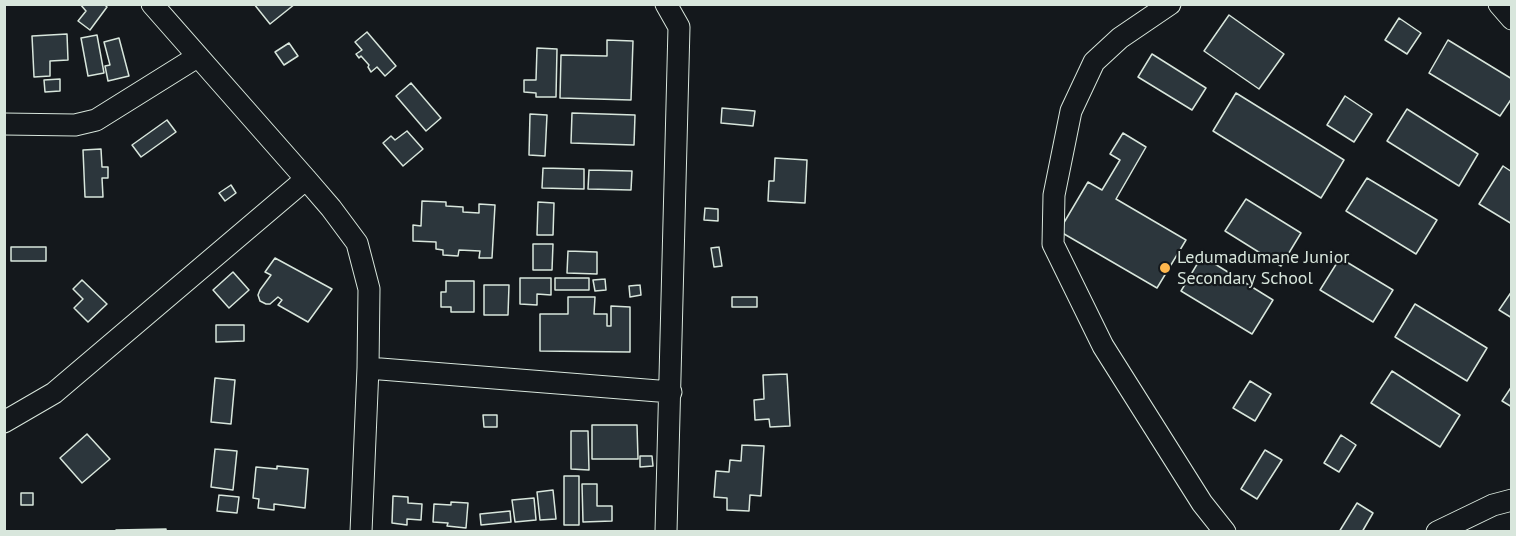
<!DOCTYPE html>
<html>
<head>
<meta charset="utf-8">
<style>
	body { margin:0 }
	#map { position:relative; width:1516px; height:536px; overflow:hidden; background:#14181c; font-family:"PT Sans",sans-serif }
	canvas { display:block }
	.frame { position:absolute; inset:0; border:6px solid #d8e6dc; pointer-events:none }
</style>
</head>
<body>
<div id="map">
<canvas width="1516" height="536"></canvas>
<div class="frame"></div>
</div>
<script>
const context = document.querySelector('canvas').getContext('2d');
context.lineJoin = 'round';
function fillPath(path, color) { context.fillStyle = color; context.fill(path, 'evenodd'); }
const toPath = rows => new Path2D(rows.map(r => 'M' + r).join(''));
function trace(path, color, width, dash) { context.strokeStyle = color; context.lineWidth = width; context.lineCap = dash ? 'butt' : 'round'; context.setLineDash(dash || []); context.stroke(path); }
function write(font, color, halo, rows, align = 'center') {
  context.font = font + ' "PT Sans",sans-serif'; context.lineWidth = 4.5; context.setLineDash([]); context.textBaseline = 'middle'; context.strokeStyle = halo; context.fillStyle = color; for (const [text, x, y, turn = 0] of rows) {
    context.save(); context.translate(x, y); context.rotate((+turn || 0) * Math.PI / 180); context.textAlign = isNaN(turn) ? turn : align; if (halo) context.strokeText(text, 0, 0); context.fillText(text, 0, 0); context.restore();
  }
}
const building = toPath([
	[80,4,104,4,107,7,90,30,78,21,86,11,80,4],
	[254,4,295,4,270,24,254,4],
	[1229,15,1284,54,1259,89,1204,51,1229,15],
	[1399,18,1421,33,1407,54,1385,40,1399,18],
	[367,32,396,66,385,76,377,67,371,72,368,67,369,65,361,56,359,58,356,54,362,50,355,42,367,32],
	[67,34,68,60,50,61,50,76,34,77,32,36,67,34],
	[97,35,104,73,88,76,81,38,97,35],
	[119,38,129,76,108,81,105,66,110,65,104,42,119,38],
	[607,40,633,41,631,100,560,98,561,55,607,56,607,40],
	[1448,40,1512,79,1512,98,1500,116,1429,73,1448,40],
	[289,43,298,56,284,65,275,52,289,43],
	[537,48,557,49,556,97,536,97,536,93,524,92,524,80,536,80,537,48],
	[1152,54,1206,88,1192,110,1138,77,1152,54],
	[60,79,60,91,45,92,44,80,60,79],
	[411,83,441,118,426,131,396,96,411,83],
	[1236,93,1344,160,1321,198,1213,131,1236,93],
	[1345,96,1372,114,1354,142,1327,125,1345,96],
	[722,108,755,111,753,126,721,123,722,108],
	[1407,109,1478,154,1459,186,1387,141,1407,109],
	[572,113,635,115,634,145,571,143,572,113],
	[530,114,547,115,545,156,529,155,530,114],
	[167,120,176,132,141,157,132,145,167,120],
	[407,131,423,149,403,166,383,143,391,136,395,140,407,131],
	[1123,133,1146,147,1116,199,1186,240,1157,288,1059,231,1088,182,1102,190,1120,160,1110,154,1123,133],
	[101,149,102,167,108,167,108,178,102,178,103,197,85,197,83,150,101,149],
	[775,158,807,160,805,203,768,201,769,181,774,181,775,158],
	[1503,166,1512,172,1512,224,1479,204,1503,166],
	[543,168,584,169,584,189,542,188,543,168],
	[589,170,632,171,631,190,588,189,589,170],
	[1367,178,1437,220,1416,254,1346,211,1367,178],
	[231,185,236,193,225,201,219,193,231,185],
	[1246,199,1301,233,1281,266,1225,231,1246,199],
	[422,201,446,202,446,206,463,207,463,212,479,213,479,204,495,205,492,258,479,258,480,251,459,250,458,256,443,255,443,250,436,249,436,242,413,241,413,225,421,226,422,201],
	[538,202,554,203,553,235,537,235,538,202],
	[705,208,718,209,718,221,704,220,705,208],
	[533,244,553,244,552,270,533,270,533,244],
	[11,247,46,247,46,261,11,261,11,247],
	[719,247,722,266,714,267,711,248,719,247],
	[568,251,597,252,597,274,567,273,568,251],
	[1202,256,1273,300,1252,334,1181,291,1202,256],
	[275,258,332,289,308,322,278,305,282,300,278,297,270,304,266,304,260,301,258,295,260,290,271,275,265,272,275,258],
	[1340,258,1393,290,1373,322,1320,290,1340,258],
	[233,272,249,290,229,308,213,290,233,272],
	[520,278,551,278,551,295,537,294,537,305,520,304,520,278],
	[555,278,589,278,589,290,555,290,555,278],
	[605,279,606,290,595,291,593,280,605,279],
	[82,280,107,304,88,322,74,308,83,299,73,289,82,280],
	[446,281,474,281,474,312,451,312,451,307,441,307,441,292,446,292,446,281],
	[484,285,509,285,508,315,484,315,484,285],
	[640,285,641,295,630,297,629,286,640,285],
	[1512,291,1512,318,1499,310,1512,291],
	[568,297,595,297,594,314,607,314,607,326,611,326,611,306,630,307,630,352,540,351,540,314,568,314,568,297],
	[732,297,757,297,757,307,732,307,732,297],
	[1415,304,1487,348,1467,381,1395,337,1415,304],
	[216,325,244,325,244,341,216,342,216,325],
	[1392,371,1460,415,1440,447,1371,403,1392,371],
	[787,374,790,426,770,427,769,419,755,420,754,400,764,399,763,375,787,374],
	[215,378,235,380,231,424,211,422,215,378],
	[1250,381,1271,394,1255,421,1233,408,1250,381],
	[1512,386,1512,407,1502,401,1512,386],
	[483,415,497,415,497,427,484,427,483,415],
	[592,425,637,425,638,459,592,459,592,425],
	[571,431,588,431,589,470,571,469,571,431],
	[87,434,110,459,82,483,60,458,87,434],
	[1341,435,1356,445,1339,472,1324,463,1341,435],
	[742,445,764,446,761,496,750,495,749,511,727,510,727,498,714,497,716,471,729,472,730,460,741,461,742,445],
	[215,449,237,451,233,490,211,487,215,449],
	[1265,450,1282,460,1257,499,1241,489,1265,450],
	[640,456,652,456,653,466,640,467,640,456],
	[277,466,308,469,305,508,274,504,274,510,258,508,259,499,253,498,256,467,277,469,277,466],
	[564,476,579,476,579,525,564,525,564,476],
	[582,484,597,484,597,506,612,506,612,521,583,522,582,484],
	[553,490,556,519,540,520,537,492,553,490],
	[21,493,33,493,33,505,21,505,21,493],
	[219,495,239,497,237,513,217,511,219,495],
	[393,496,408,497,408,503,422,504,421,520,407,519,407,525,392,523,393,496],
	[534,498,536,520,515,522,512,500,534,498],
	[451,502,468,503,466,528,447,526,448,523,433,522,434,504,451,505,451,502],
	[1357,503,1373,513,1362,532,1339,532,1357,503],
	[510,511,511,522,481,525,480,514,510,511],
	[166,529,166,532,116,532,116,530,166,529]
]);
fillPath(building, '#2c363c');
trace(building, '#d8e6dc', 1.5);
const street = toPath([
	[152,4,306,179,331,208,357,243,369,289,368,368,361,532],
	[666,4,679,27,666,532],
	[1170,4,1120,38,1094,62,1071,111,1054,195,1053,244,1103,346,1202,503,1225,532],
	[1499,4,1512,19],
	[4,124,75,125,96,120,197,57],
	[368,368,671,392],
	[4,422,54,393,306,179],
	[1437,532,1493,505,1512,500]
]);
trace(street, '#d8e6dc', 23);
trace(street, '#14181c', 21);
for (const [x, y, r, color] of [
	[1165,268,6,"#ffb74d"]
]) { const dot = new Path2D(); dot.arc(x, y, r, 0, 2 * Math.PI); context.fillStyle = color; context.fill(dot); trace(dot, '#14181c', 2); }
write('18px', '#d8e6dc', '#14181c', [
	["Ledumadumane Junior",1177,258],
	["Secondary School",1177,279]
], 'left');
</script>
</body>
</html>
